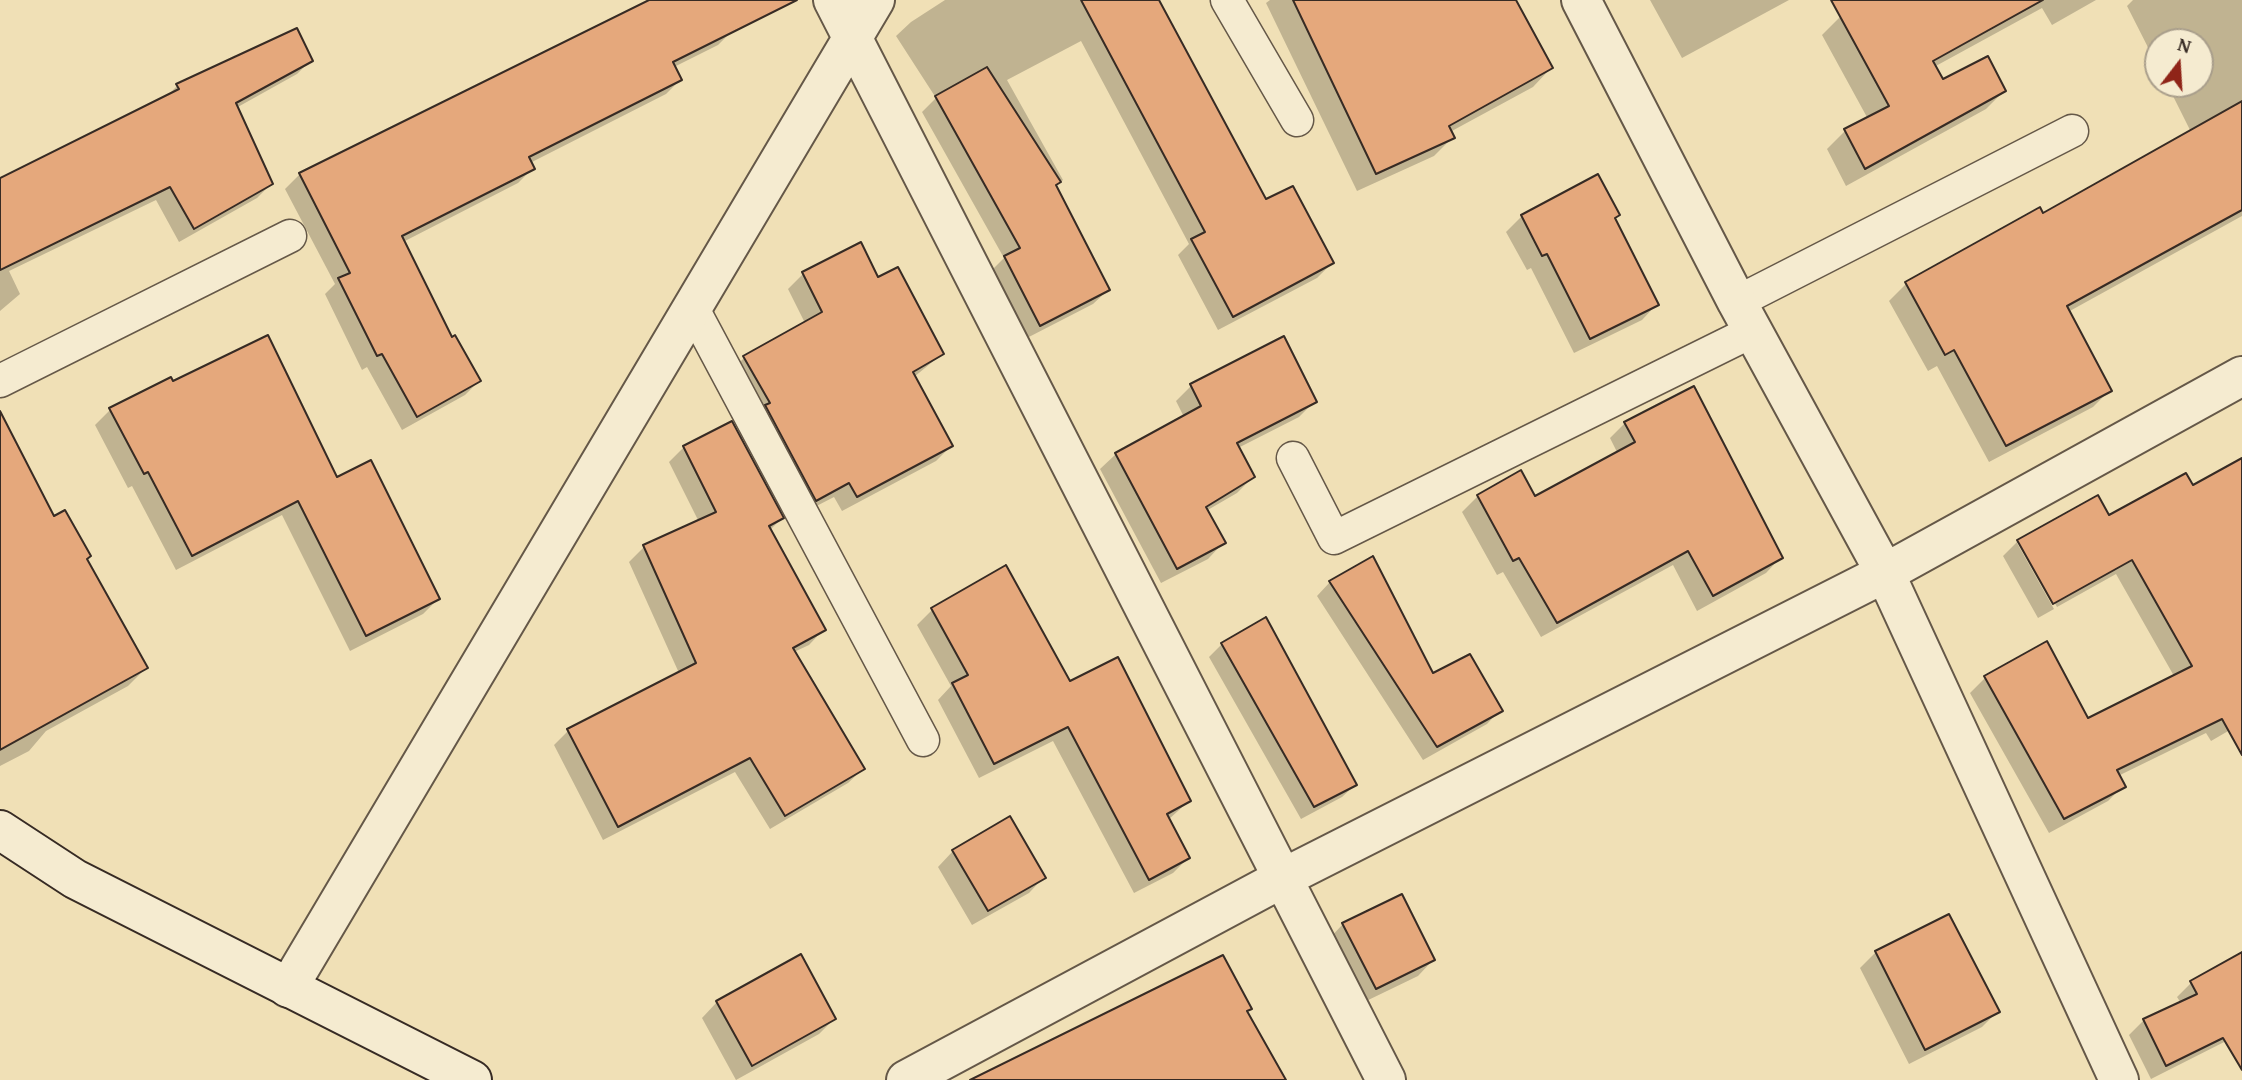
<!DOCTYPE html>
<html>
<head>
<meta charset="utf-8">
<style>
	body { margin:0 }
	#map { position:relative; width:2242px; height:1080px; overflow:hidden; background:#f0e0b6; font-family:"Gentium Book Plus",serif }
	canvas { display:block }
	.north { position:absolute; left:2144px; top:28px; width:70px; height:70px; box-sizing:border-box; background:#f5ebd0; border:2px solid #a99e8b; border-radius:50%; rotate:17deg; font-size:19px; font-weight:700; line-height:28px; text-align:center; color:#372b24 }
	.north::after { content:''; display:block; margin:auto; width:24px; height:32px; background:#8f2418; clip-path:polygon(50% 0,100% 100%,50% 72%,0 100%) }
</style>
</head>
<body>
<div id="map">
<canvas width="2242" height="1080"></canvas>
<div class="north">N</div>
</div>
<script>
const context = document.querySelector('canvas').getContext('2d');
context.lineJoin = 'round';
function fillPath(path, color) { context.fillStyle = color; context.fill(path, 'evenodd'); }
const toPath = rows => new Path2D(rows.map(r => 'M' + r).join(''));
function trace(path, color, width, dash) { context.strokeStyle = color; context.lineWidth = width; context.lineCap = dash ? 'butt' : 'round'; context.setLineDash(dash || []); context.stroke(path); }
fillPath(toPath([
	[657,0,717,0,732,31,718,45,674,67,680,80,666,94,530,163,533,168,518,183,403,242,451,339,479,381,465,395,402,430,367,367,362,370,325,294,335,284,285,189,300,174,489,79],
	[945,0,1151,0,1266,202,1332,263,1317,278,1218,330,1178,255,1189,244,1081,41,1007,80,1063,180,1055,187,1108,290,1093,304,1025,339,990,272,1004,258,922,112,936,98,896,36,911,22],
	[1270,0,1516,0,1551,68,1533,87,1450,132,1453,137,1434,156,1357,191,1266,3],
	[1650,0,1789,0,1682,58],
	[1871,0,2096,0,2052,25,2042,8,1934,67,1942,81,2004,91,1986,109,1846,186,1827,149,1845,131,1868,119,1822,35,1840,17],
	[2133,0,2242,0,2242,216,2068,312,2110,390,2093,407,1989,462,1937,366,1928,371,1889,301,1906,284,2039,209,2042,215,2191,132,2167,84,2200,84,2200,42,2158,42,2158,67,2127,6],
	[311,60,297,74,236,108,271,184,257,198,179,242,156,200,9,271,20,294,0,311,0,180,165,98,177,86],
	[1522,216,1614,219,1657,304,1642,320,1574,353,1531,268,1527,270,1506,232],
	[860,245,878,279,942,354,914,377,951,446,936,461,842,511,834,497,801,514,730,372,744,358,805,323,788,289,803,274],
	[172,383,336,480,438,599,423,614,350,651,282,515,176,570,132,486,128,488,95,425,110,410],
	[1191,386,1315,401,1299,417,1238,448,1253,477,1237,493,1206,511,1223,543,1208,559,1161,583,1100,469,1116,454,1184,417,1176,401],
	[1625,423,1781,557,1766,573,1697,611,1673,565,1541,637,1503,572,1497,575,1462,512,1478,496,1535,498,1618,454,1610,438],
	[731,424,782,518,770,530,823,630,809,645,794,652,863,769,848,783,770,829,735,772,603,840,554,745,568,731,679,673,629,562,644,547,699,522,669,462,684,447],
	[2242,460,2242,723,2211,741,2206,733,2118,776,2123,786,2108,801,2049,833,1970,693,1985,678,2088,720,2174,676,2116,574,2057,607,2021,543,2017,543,2054,609,2038,618,2003,556,2018,541,2109,518,2192,487],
	[1372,558,1433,676,1500,710,1487,724,1423,760,1317,596,1330,582],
	[0,561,146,668,128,686,46,731,29,751,0,766],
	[1005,568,1070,684,1189,801,1168,820,1188,858,1173,873,1134,893,1053,741,979,778,938,700,951,686,917,625,932,610],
	[1222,644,1355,785,1342,797,1301,819,1209,657],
	[953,851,1044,877,1029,893,972,925,938,867],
	[1948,916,1998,1011,1982,1027,1909,1064,1860,968,1876,952],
	[1343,924,1433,960,1418,976,1360,1004,1328,940],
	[2242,954,2242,1033,2151,1079,2129,1035,2144,1020,2181,1003,2177,997,2191,983],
	[717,1002,834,1019,819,1034,736,1080,702,1018]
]), '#0003');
const building = toPath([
	[649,0,797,0,673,62,682,80,529,157,535,169,402,236,452,337,455,335,481,381,417,417,382,354,377,356,338,278,350,273,299,173,649,0],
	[1081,0,1159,0,1266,199,1293,186,1334,263,1233,317,1191,239,1205,232,1081,0],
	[1293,0,1516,0,1553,68,1449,126,1455,138,1376,174,1293,0],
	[1831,0,2043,0,1933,61,1943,79,1988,56,2006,91,1865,169,1844,129,1889,106,1831,0],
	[297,28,313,61,236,103,273,184,194,229,170,187,0,270,0,178,179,89,176,84,297,28],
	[987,67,1061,182,1056,185,1110,290,1040,326,1004,256,1020,248,935,96,987,67],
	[2242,101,2242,210,2067,306,2112,391,2006,446,1954,350,1945,355,1905,282,2040,207,2043,213,2242,101],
	[1598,174,1620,215,1615,218,1659,305,1590,339,1547,254,1542,256,1521,215,1598,174],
	[861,242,878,277,898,267,944,354,913,372,953,446,857,497,849,483,816,501,765,405,770,403,743,356,822,312,802,272,861,242],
	[268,335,337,477,371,460,440,599,366,636,298,501,192,556,148,472,144,474,109,408,171,377,173,381,268,335],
	[1284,336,1317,402,1237,443,1255,477,1206,507,1226,543,1177,569,1115,453,1201,406,1190,384,1284,336],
	[1694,386,1783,558,1713,596,1688,551,1557,623,1519,558,1513,561,1477,495,1521,470,1535,496,1635,442,1624,422,1694,386],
	[0,411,54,516,65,510,91,556,87,559,148,668,0,750,0,411],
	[732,421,784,518,769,526,826,630,793,648,865,769,785,816,750,758,618,827,567,729,696,663,643,545,716,512,683,446,732,421],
	[2242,458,2242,755,2222,719,2117,770,2126,787,2064,819,1984,676,2047,641,2088,718,2192,666,2132,560,2053,604,2017,540,2098,495,2109,515,2186,473,2193,485,2242,458],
	[1373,556,1433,673,1470,654,1503,711,1437,747,1329,581,1373,556],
	[1006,565,1070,681,1118,657,1191,801,1167,814,1190,858,1149,880,1068,727,994,764,952,683,968,675,931,608,1006,565],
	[1266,617,1357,785,1314,807,1221,643,1266,617],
	[1010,816,1046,878,988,911,952,850,1010,816],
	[1402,894,1435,960,1376,989,1342,923,1402,894],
	[1949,914,2000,1012,1925,1050,1875,951,1949,914],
	[2242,952,2242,1070,2223,1038,2166,1066,2143,1019,2197,994,2190,981,2242,952],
	[801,954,836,1019,752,1066,716,1001,801,954],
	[1223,955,1252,1009,1247,1011,1286,1080,970,1080,1223,955]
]);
fillPath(building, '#e5a87c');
trace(building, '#372b24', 2);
const lane = toPath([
	[1227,0,1297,120],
	[1737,302,2072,131],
	[692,307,923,740],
	[0,381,290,236],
	[1293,458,1334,538,1753,331]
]);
const street = toPath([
	[833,0,1386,1080],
	[1581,0,1737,302,1885,573,2119,1080],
	[288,988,875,0],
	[906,1080,1281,879,1885,573,2242,376]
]);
const secondary = toPath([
	[0,830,75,879,472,1080]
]);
trace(lane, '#655848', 35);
trace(street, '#655848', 42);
trace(secondary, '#372b24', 42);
trace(lane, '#f5ebd0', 32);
trace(street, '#f5ebd0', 38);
trace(secondary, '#f5ebd0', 38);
</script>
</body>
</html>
